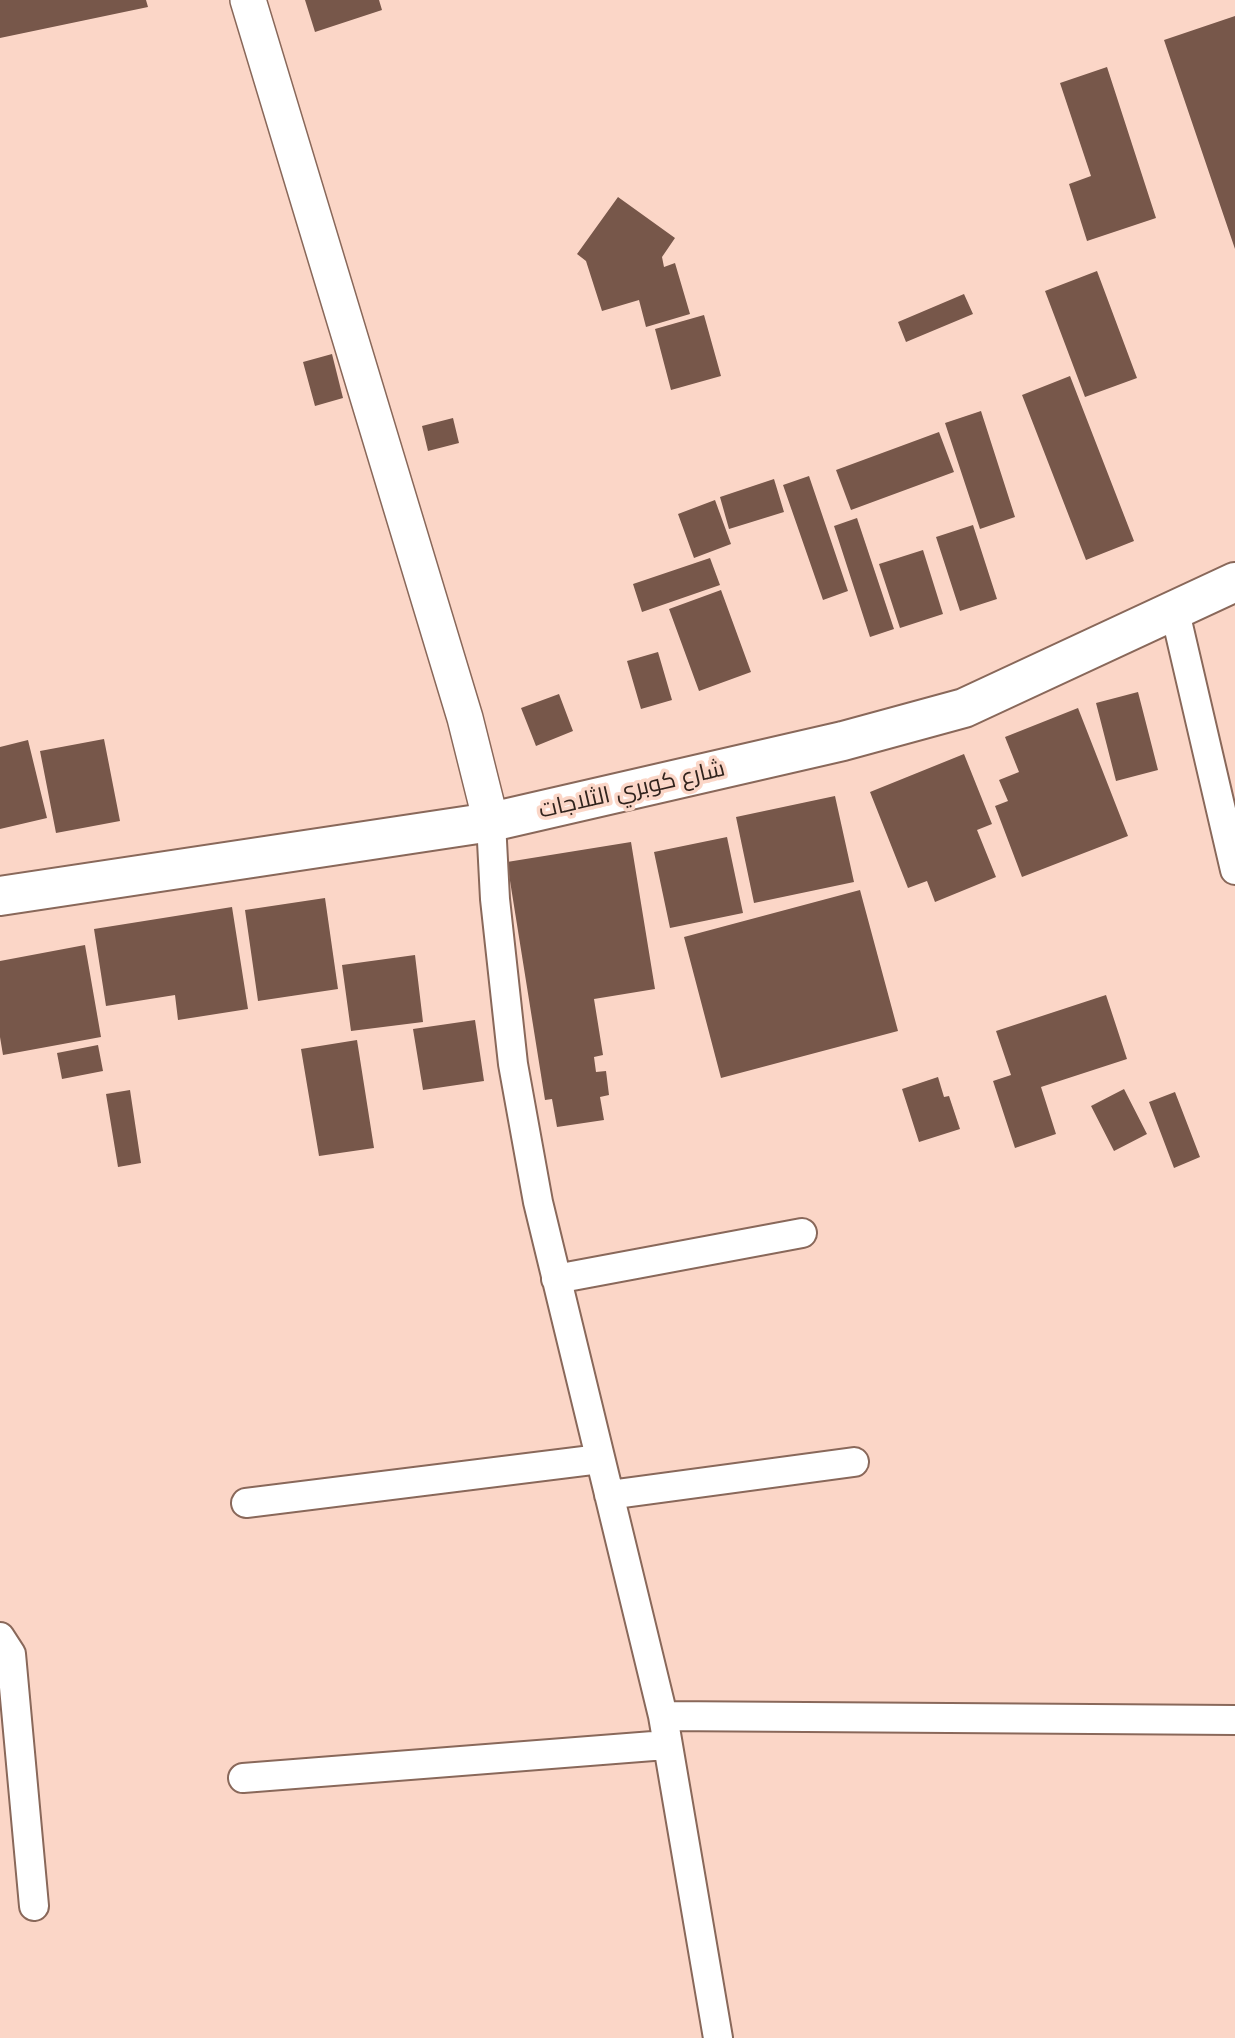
<!DOCTYPE html>
<html>
<head>
<meta charset="utf-8">
<style>
	body { margin:0 }
	canvas { display:block; background:#fbd6c7 }
</style>
</head>
<body>
<canvas width="1235" height="2038"></canvas>
<script>
const context = document.querySelector('canvas').getContext('2d');
context.lineJoin = 'round';
function fillPath(path, color) { context.fillStyle = color; context.fill(path, 'evenodd'); }
const toPath = rows => new Path2D(rows.map(r => 'M' + r).join(''));
function trace(path, color, width, dash) { context.strokeStyle = color; context.lineWidth = width; context.lineCap = dash ? 'butt' : 'round'; context.setLineDash(dash || []); context.stroke(path); }
function write(font, color, halo, rows, align = 'center') {
  context.font = font + ' "Open Sans",Cairo,sans-serif'; context.lineWidth = 7; context.setLineDash([]); context.textBaseline = 'middle'; context.strokeStyle = halo; context.fillStyle = color; for (const [text, x, y, turn = 0] of rows) {
    context.save(); context.translate(x, y); context.rotate((+turn || 0) * Math.PI / 180); context.textAlign = isNaN(turn) ? turn : align; if (halo) context.strokeText(text, 0, 0); context.fillText(text, 0, 0); context.restore();
  }
}
fillPath(toPath([
	[0,0,146,0,148,7,0,38],
	[305,0,379,0,382,10,315,32],
	[1235,16,1235,249,1164,40],
	[1107,67,1156,218,1087,241,1069,184,1091,176,1060,83],
	[618,197,675,238,662,257,664,267,675,263,690,314,646,327,639,300,602,311,586,261,577,254],
	[1097,271,1137,378,1085,397,1045,291],
	[964,294,973,314,906,342,898,322],
	[704,315,721,376,671,390,655,329],
	[332,354,343,398,315,406,303,362],
	[1070,376,1134,541,1086,560,1022,395],
	[981,411,1015,517,980,529,945,423],
	[453,418,459,443,428,451,422,426],
	[939,432,954,472,851,510,836,470],
	[809,476,848,591,823,600,783,485],
	[774,479,784,512,729,529,720,497],
	[715,500,731,544,694,558,678,514],
	[857,518,894,629,870,637,834,526],
	[973,525,997,599,960,611,936,537],
	[923,550,943,614,900,628,879,564],
	[710,558,720,585,642,612,633,584],
	[721,590,751,672,699,691,669,609],
	[658,652,672,700,641,709,627,661],
	[1138,692,1158,770,1116,781,1096,703],
	[559,694,573,731,536,746,521,708],
	[1078,708,1128,836,1022,877,995,806,1008,801,999,780,1019,772,1005,737],
	[104,739,120,821,56,833,40,751],
	[28,740,47,818,0,829,0,747],
	[964,754,992,824,977,830,996,877,935,902,927,881,908,888,870,792],
	[835,796,854,882,754,903,736,817],
	[727,837,743,913,670,928,654,852],
	[631,842,655,989,594,999,603,1055,594,1057,596,1072,606,1071,609,1095,600,1097,604,1120,557,1127,552,1099,545,1100,507,862],
	[860,890,898,1031,721,1078,684,937],
	[325,898,338,989,258,1001,245,910],
	[232,907,248,1009,178,1020,175,995,106,1006,94,929],
	[85,945,101,1037,3,1055,0,1037,0,961],
	[415,955,423,1022,351,1031,342,965],
	[1106,995,1127,1059,1041,1087,1056,1134,1015,1148,993,1081,1011,1075,996,1031],
	[475,1020,484,1081,423,1090,413,1029],
	[357,1040,374,1148,319,1156,301,1049],
	[98,1045,103,1071,62,1079,57,1053],
	[938,1077,944,1097,949,1096,960,1129,919,1142,902,1089],
	[1124,1089,1147,1134,1114,1151,1091,1106],
	[130,1090,141,1163,118,1167,106,1094],
	[1175,1092,1200,1157,1174,1168,1149,1102]
]), '#77574a');
const minor = toPath([
	[1175,612,1235,870],
	[491,822,495,899,513,1064,538,1202,663,1716,718,2038],
	[556,1279,802,1233],
	[609,1495,854,1462],
	[246,1503,600,1459],
	[0,1637,11,1654,34,1906],
	[663,1716,1235,1720],
	[243,1778,666,1745]
]);
const tertiary = toPath([
	[248,0,465,718,491,822]
]);
const secondary = toPath([
	[0,896,491,822,843,741,964,708,1235,582]
]);
trace(minor, '#89685a', 32);
trace(tertiary, '#89685a', 38);
trace(secondary, '#89685a', 42);
trace(minor, '#fff', 28);
trace(tertiary, '#fff', 35);
trace(secondary, '#fff', 38);
write('23px', '#31231d', '#fbd6c7', [
	["شارع كوبري الثلاجات",632,790,-13]
]);
</script>
</body>
</html>
